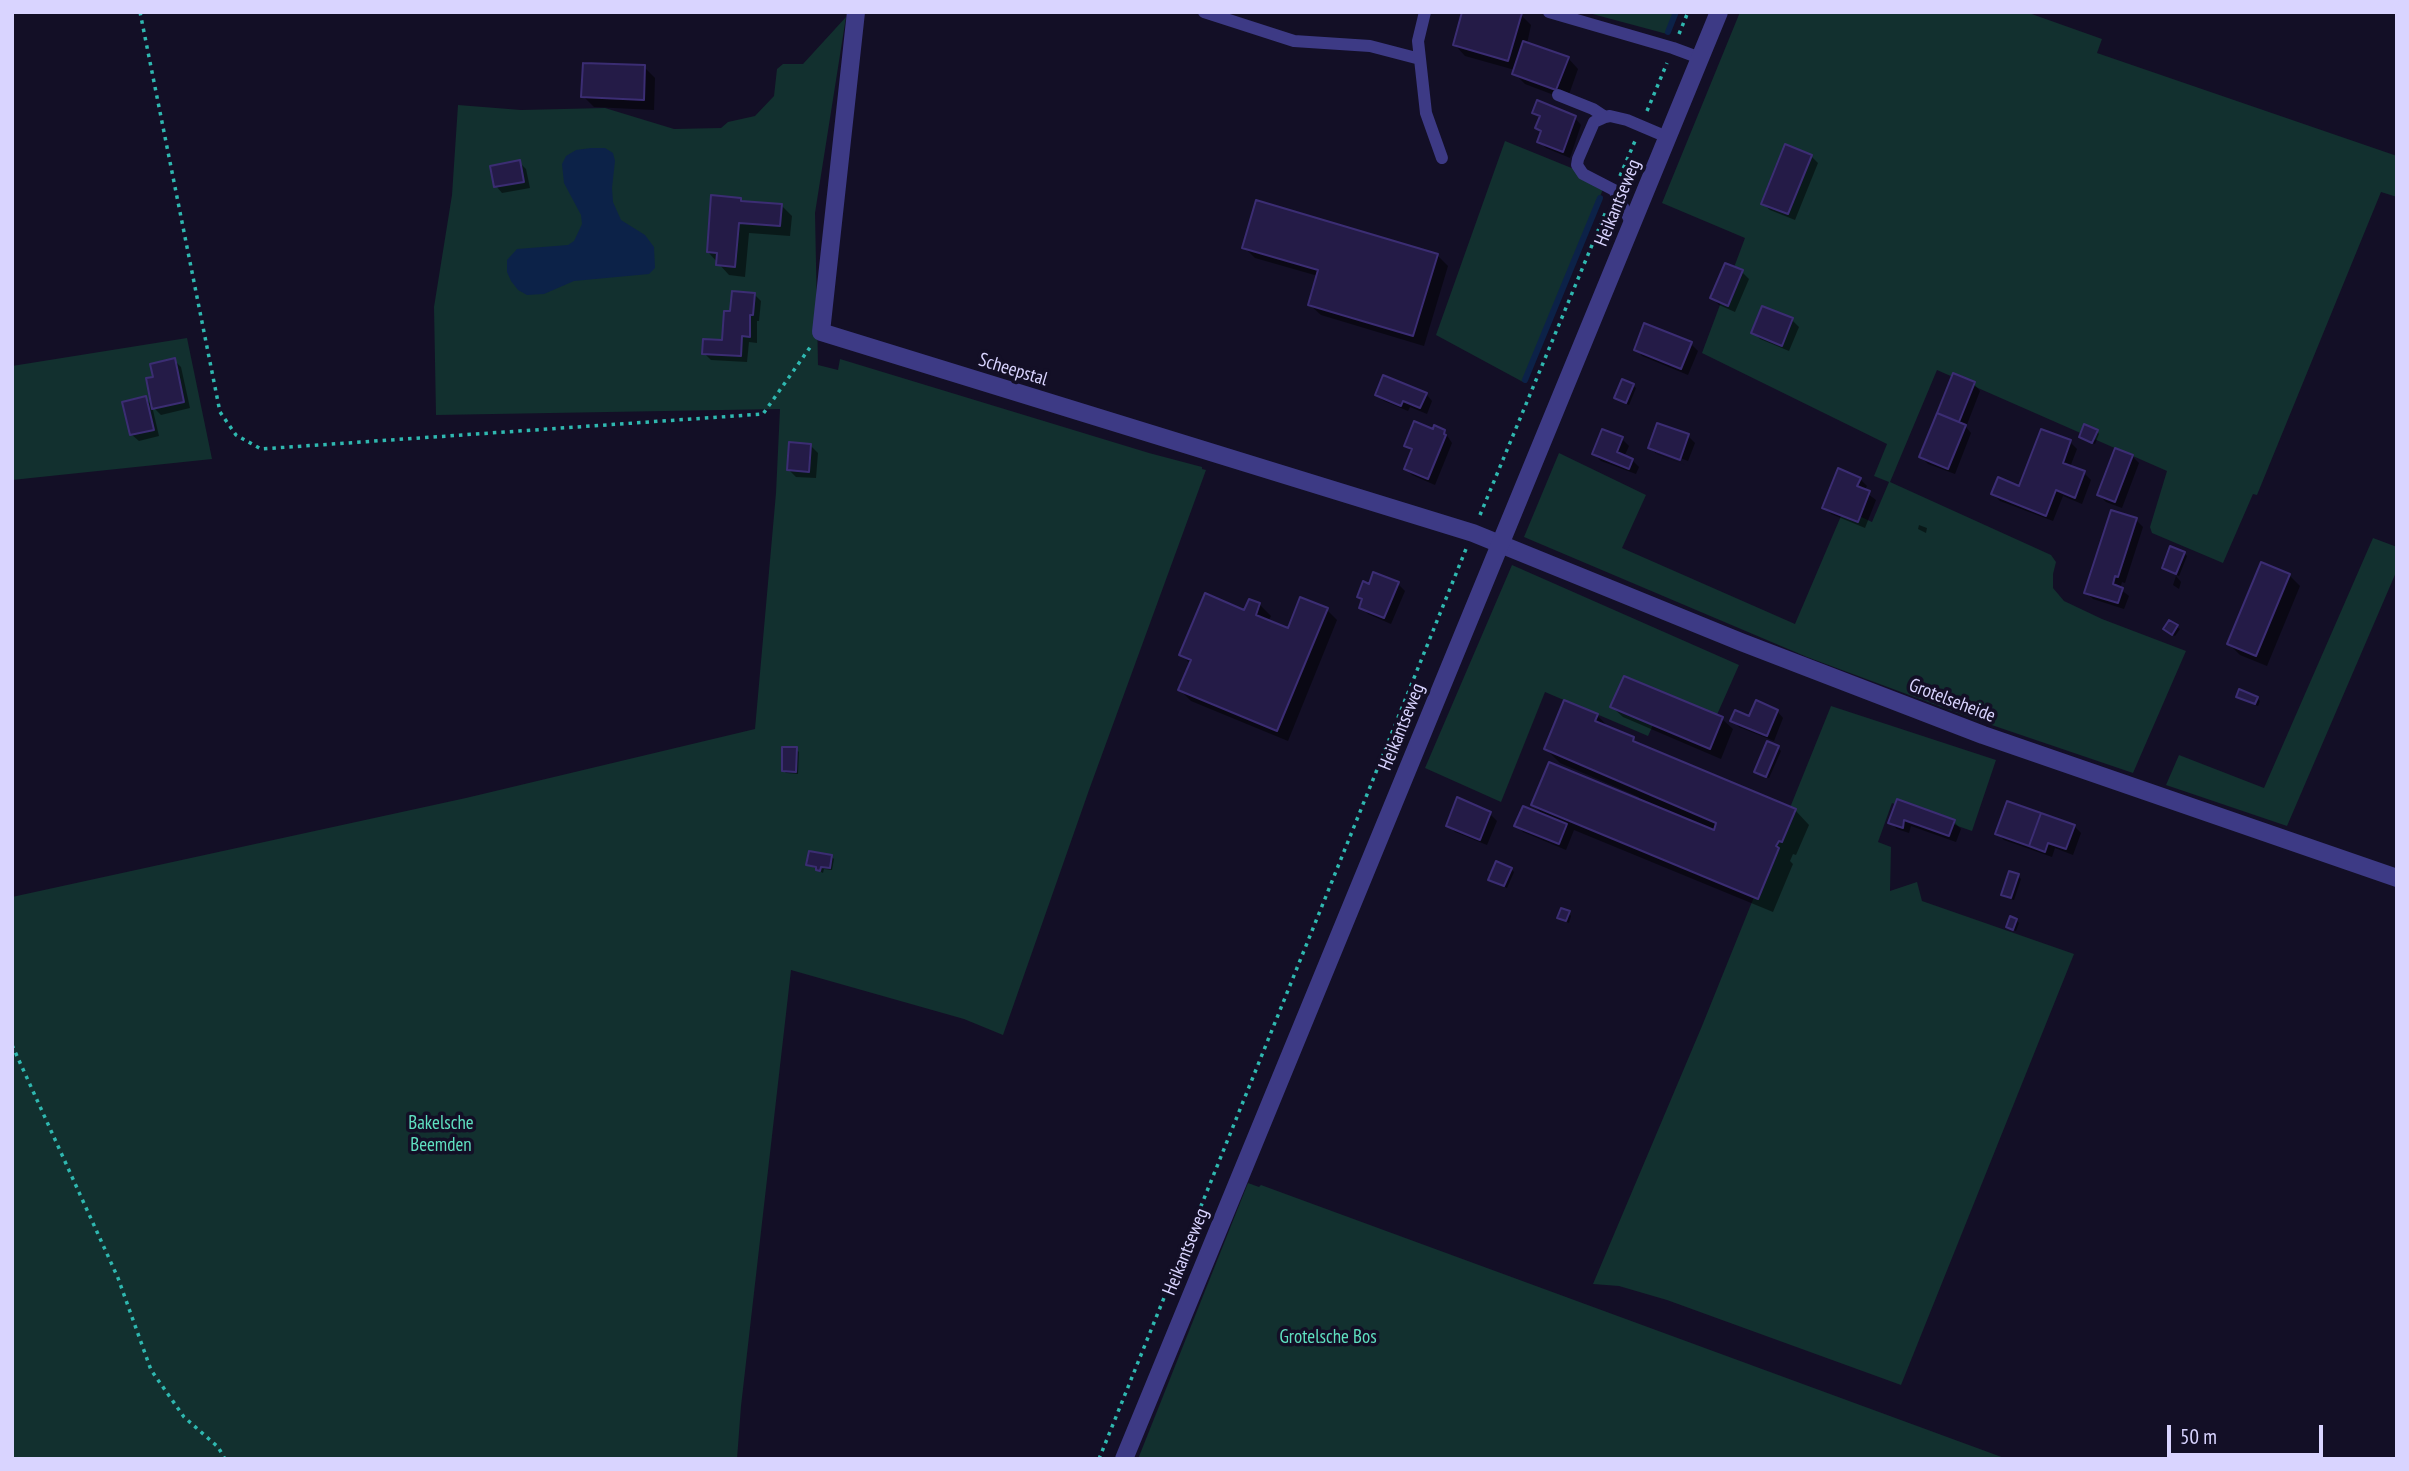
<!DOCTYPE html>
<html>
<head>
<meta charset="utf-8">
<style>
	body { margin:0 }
	#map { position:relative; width:2409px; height:1471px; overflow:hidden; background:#130f26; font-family:"PT Sans Narrow",sans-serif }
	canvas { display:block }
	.frame { position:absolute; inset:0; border:14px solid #d9d4ff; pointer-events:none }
	.scale { position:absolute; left:2167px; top:1425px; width:156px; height:32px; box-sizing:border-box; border:4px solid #d9d4ff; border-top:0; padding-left:9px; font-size:21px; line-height:24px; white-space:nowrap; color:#d9d4ff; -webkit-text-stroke:5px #130f26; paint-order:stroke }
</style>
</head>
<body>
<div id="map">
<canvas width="2409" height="1471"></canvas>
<div class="frame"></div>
<div class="scale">50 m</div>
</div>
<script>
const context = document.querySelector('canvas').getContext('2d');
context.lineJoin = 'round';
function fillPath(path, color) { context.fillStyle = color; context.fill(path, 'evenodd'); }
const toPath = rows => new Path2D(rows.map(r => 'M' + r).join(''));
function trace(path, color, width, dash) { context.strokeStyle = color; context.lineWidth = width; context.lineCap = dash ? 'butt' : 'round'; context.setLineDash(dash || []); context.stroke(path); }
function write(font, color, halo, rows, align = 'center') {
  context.font = font + ' "PT Sans Narrow",sans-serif'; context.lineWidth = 7; context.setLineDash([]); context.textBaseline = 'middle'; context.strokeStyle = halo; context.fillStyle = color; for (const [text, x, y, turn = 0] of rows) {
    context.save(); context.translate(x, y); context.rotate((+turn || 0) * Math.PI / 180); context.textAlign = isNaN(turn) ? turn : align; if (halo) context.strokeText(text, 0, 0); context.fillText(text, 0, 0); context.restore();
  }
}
fillPath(toPath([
	[1585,12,1675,12,1667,34],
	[1740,12,2026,12,2102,39,2097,53,2397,156,2397,197,2381,192,2257,495,2253,494,2223,563,2152,533,2150,527,2167,471,1937,370,1890,482,2051,555,2056,562,2053,574,2053,588,2064,601,2102,619,2186,651,2133,773,1971,718,1807,657,1524,537,1559,453,1646,495,1622,548,1795,624,1844,509,1872,522,1889,482,1874,476,1887,444,1702,353,1745,238,1662,203],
	[846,17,815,213,818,365,838,370,840,359,1149,453,1202,467,1202,469,1206,470,1089,790,1003,1035,964,1019,791,970,741,1406,737,1459,12,1459,12,897,466,798,755,729,776,493,780,409,436,415,434,307,452,195,458,105,521,110,605,108,674,129,721,128,728,122,755,116,774,96,777,69,783,64,803,64],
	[1505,141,1606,182,1523,382,1436,335],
	[187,338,212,459,12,480,12,366],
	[2373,538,2397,547,2397,570,2287,826,2166,785,2179,755,2264,788],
	[1512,565,1739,665,1716,717,1666,697,1648,736,1545,692,1501,802,1425,768],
	[1831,706,1996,760,1972,831,1892,803,1878,842,1891,847,1890,891,1917,882,1922,901,2074,954,1901,1385,1667,1300,1619,1286,1593,1284,1702,1026],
	[1248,1183,1259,1187,1261,1185,2007,1459,1138,1459]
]), '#12302f');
fillPath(toPath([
	[591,148,605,148,613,153,615,161,612,188,613,202,621,220,645,235,654,247,655,268,649,274,574,281,544,294,527,295,518,290,511,281,507,272,507,260,517,249,568,245,574,241,582,224,581,215,564,183,562,164,566,156,576,150]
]), '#0c2248');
fillPath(toPath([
	[1464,12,1512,12,1521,15,1531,25,1527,44,1568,58,1578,69,1567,100,1525,84,1514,73,1515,70,1465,56,1455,45],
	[644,67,655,78,654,110,594,107,583,96],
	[1534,112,1575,118,1581,125,1570,158,1546,148,1539,141,1542,133,1537,128,1541,119],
	[1811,156,1818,163,1795,220,1770,210,1763,204],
	[519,162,526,169,530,188,502,193,496,186],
	[740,199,743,203,781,205,792,216,790,236,749,233,745,277,729,275,708,252],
	[1244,247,1437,255,1448,266,1424,346,1321,315,1310,305,1318,276,1255,258],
	[1742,272,1749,279,1735,312,1719,305,1712,298],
	[754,294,761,301,759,321,757,321,757,343,749,342,747,362,711,360,704,353,723,342,731,313],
	[1763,308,1792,320,1799,327,1789,351,1760,339,1753,332],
	[1691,344,1698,351,1688,375,1642,356,1636,349],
	[174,360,181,367,190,408,161,415,152,406,159,436,139,441,132,435,145,398,154,407,155,378],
	[1954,376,1974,384,1980,391,1966,427,1971,433,1955,474,1928,464,1921,457],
	[1633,386,1636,388,1629,405,1616,398],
	[1426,394,1432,401,1427,414,1410,407,1408,411,1384,401,1377,395],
	[1434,431,1444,431,1452,443,1435,485,1412,475,1406,469,1412,452,1406,446],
	[2097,431,2099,434,2095,444,2081,437],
	[1688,436,1695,443,1688,461,1656,449,1656,453,1686,465,1657,454,1650,448],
	[1622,439,1629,446,1624,457,1632,460,1639,467,1636,474,1601,461,1594,454],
	[2070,442,2077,449,2070,467,2084,473,2091,480,2082,504,2063,496,2053,521,2000,501,1993,494,2020,488],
	[811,446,818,453,816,478,796,477,789,470],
	[2116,450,2132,456,2139,463,2122,508,2106,502,2099,495],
	[1860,479,1867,486,1864,491,1876,500,1865,528,1831,514,1824,507],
	[2136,520,2143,527,2125,583,2122,582,2120,589,2129,596,2124,609,2093,599,2086,592],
	[1919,525,1927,528,1926,533,1918,529],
	[2184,553,2187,556,2179,576,2164,568],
	[2289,575,2300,586,2267,666,2240,655,2229,644],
	[2176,576,2181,582,2179,589,2173,585],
	[1398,584,1405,591,1391,624,1368,614,1361,607,1363,601,1359,597,1370,586],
	[1250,601,1260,605,1271,616,1268,622,1289,630,1327,610,1337,620,1288,741,1191,701,1180,690,1191,664,1181,655,1245,612],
	[2170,622,2180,629,2175,636,2168,632],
	[2238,697,2257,698,2260,701,2258,706],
	[1612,707,1722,719,1733,729,1721,759,1623,717],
	[1777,711,1783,718,1774,741,1739,727,1732,720],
	[1597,715,1611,730,1633,739,1641,747,1795,810,1809,825,1796,855,1793,854,1790,861,1793,864,1773,912,1574,830,1566,850,1523,832,1516,825,1545,817,1533,805,1638,800,1639,797,1560,763,1546,749],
	[1778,748,1781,751,1769,778,1759,774,1756,771],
	[796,749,799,752,798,774,786,773,783,770],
	[1458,799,1490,814,1497,821,1487,845,1455,832,1448,825],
	[1898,801,1954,822,1961,829,1956,842,1911,826,1909,833,1897,829,1890,822],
	[2074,826,2081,833,2073,855,2055,848,2052,857,2004,840,1997,833],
	[831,856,834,859,832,870,824,869,823,873,821,872,808,864],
	[1511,869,1514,872,1507,888,1490,879],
	[2018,876,2021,879,2014,900,2006,897,2003,894],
	[1569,913,1571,916,1569,923,1559,918],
	[2016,920,2019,923,2016,931,2008,927]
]), '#0007');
trace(toPath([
	[1668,32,1676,12],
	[1525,380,1600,198]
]), '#0c2248', 6);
const building = toPath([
	[1462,12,1522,13,1508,61,1453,45,1462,12],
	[1523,41,1569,57,1556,90,1512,74,1523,41],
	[583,63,645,65,644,100,581,97,583,63],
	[1537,100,1576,116,1563,152,1537,142,1541,131,1535,128,1540,116,1532,113,1537,100],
	[1785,144,1812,155,1788,214,1761,204,1785,144],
	[520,160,524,182,494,187,490,166,520,160],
	[711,195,741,198,741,201,782,204,780,226,739,223,735,267,716,265,717,253,707,252,711,195],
	[1256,200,1438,254,1413,336,1308,305,1318,270,1242,248,1256,200],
	[1725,263,1743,270,1728,306,1710,298,1725,263],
	[732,291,755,293,753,315,750,315,750,337,742,336,741,356,702,354,703,339,722,340,724,311,730,311,732,291],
	[1762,306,1793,318,1782,346,1751,333,1762,306],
	[1644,323,1692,342,1681,369,1634,350,1644,323],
	[175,358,184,402,152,409,146,378,153,377,150,364,175,358],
	[1953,373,1975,382,1959,422,1937,413,1953,373],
	[1383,375,1427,393,1420,408,1403,401,1401,406,1375,395,1383,375],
	[1622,379,1634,384,1626,403,1614,398,1622,379],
	[146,396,154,430,130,435,122,402,146,396],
	[1937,413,1966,425,1948,469,1919,457,1937,413],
	[1414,421,1433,429,1434,425,1445,430,1444,434,1446,435,1428,479,1404,469,1412,449,1404,446,1414,421],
	[1657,423,1689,434,1680,460,1648,448,1657,423],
	[2084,424,2098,430,2092,443,2079,437,2084,424],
	[1602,429,1623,437,1617,452,1633,459,1629,469,1592,454,1602,429],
	[2041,429,2071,440,2063,463,2085,471,2075,498,2056,490,2046,516,1991,494,1998,477,2019,486,2041,429],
	[789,442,811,444,809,472,787,470,789,442],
	[2115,448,2133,455,2115,502,2097,495,2115,448],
	[1838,468,1861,478,1857,486,1870,491,1858,522,1822,508,1838,468],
	[2111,510,2137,518,2118,577,2115,576,2113,584,2123,588,2118,603,2084,593,2111,510],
	[2170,546,2185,552,2176,574,2162,568,2170,546],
	[2261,562,2290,574,2256,656,2227,644,2261,562],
	[1373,572,1399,582,1384,618,1359,608,1362,599,1357,597,1363,581,1369,584,1373,572],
	[1205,593,1244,610,1249,599,1260,603,1256,615,1288,628,1300,597,1328,608,1277,731,1178,690,1191,660,1179,655,1205,593],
	[2169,620,2178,625,2172,635,2163,629,2169,620],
	[1624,676,1723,717,1710,749,1610,707,1624,676],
	[2239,689,2258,697,2255,704,2236,697,2239,689],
	[1564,700,1598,714,1595,721,1634,737,1633,741,1796,809,1782,842,1779,841,1776,846,1779,848,1758,899,1531,805,1549,762,1714,830,1716,823,1544,749,1564,700],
	[1756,700,1778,710,1767,736,1730,721,1735,710,1749,716,1756,700],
	[1767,741,1779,746,1766,777,1754,772,1767,741],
	[782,747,797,747,796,772,782,771,782,747],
	[1457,797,1491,812,1480,840,1446,826,1457,797],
	[1897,799,1955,820,1949,836,1904,820,1903,828,1888,823,1897,799],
	[2007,801,2041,813,2029,846,1995,834,2007,801],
	[1523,806,1567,824,1559,844,1514,826,1523,806],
	[2041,813,2075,825,2066,849,2048,843,2045,852,2029,846,2041,813],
	[809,851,832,855,830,868,821,867,820,871,816,870,816,867,806,865,809,851],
	[1496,861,1512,868,1504,886,1488,880,1496,861],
	[2009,871,2019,874,2011,898,2001,895,2009,871],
	[1561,908,1570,911,1566,921,1557,918,1561,908],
	[2010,916,2017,919,2013,930,2006,927,2010,916]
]);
fillPath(building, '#241b47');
trace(building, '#3b2d73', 2);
trace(toPath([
	[140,12,220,412,236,435,261,449,763,414,811,346],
	[1679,34,1688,12],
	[1647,111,1667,63],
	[1620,176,1635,141],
	[1480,515,1607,209],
	[12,1045,118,1278,151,1370,184,1417,218,1447,225,1459],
	[1099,1459,1466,549]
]), '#2fb8b0', 3.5, [3.5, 5]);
trace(toPath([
	[1204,12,1294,41,1370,46,1420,59],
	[1425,12,1418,41,1426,113,1442,158],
	[1549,12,1673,48,1700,58],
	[1558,95,1593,109,1605,117],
	[1632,224,1614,190,1583,174,1577,165,1578,159,1594,122,1605,117,1610,116,1627,120,1667,137]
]), '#3d3a85', 12);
trace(toPath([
	[856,12,821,332,1473,533,1741,642,1983,735,2397,878]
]), '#3d3a85', 18);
trace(toPath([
	[1124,1459,1719,12]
]), '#3d3a85', 18);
write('19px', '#d9d4ff', '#130f26', [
	["Heikantseweg",1618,203,-68],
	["Scheepstal",1013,370,17],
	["Grotelseheide",1952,701,21],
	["Heikantseweg",1402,727,-68],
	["Heikantseweg",1186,1252,-68]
]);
write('19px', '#5fe0c0', '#130f26', [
	["Bakelsche",441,1124],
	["Beemden",441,1146],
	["Grotelsche Bos",1328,1338]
]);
</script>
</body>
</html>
